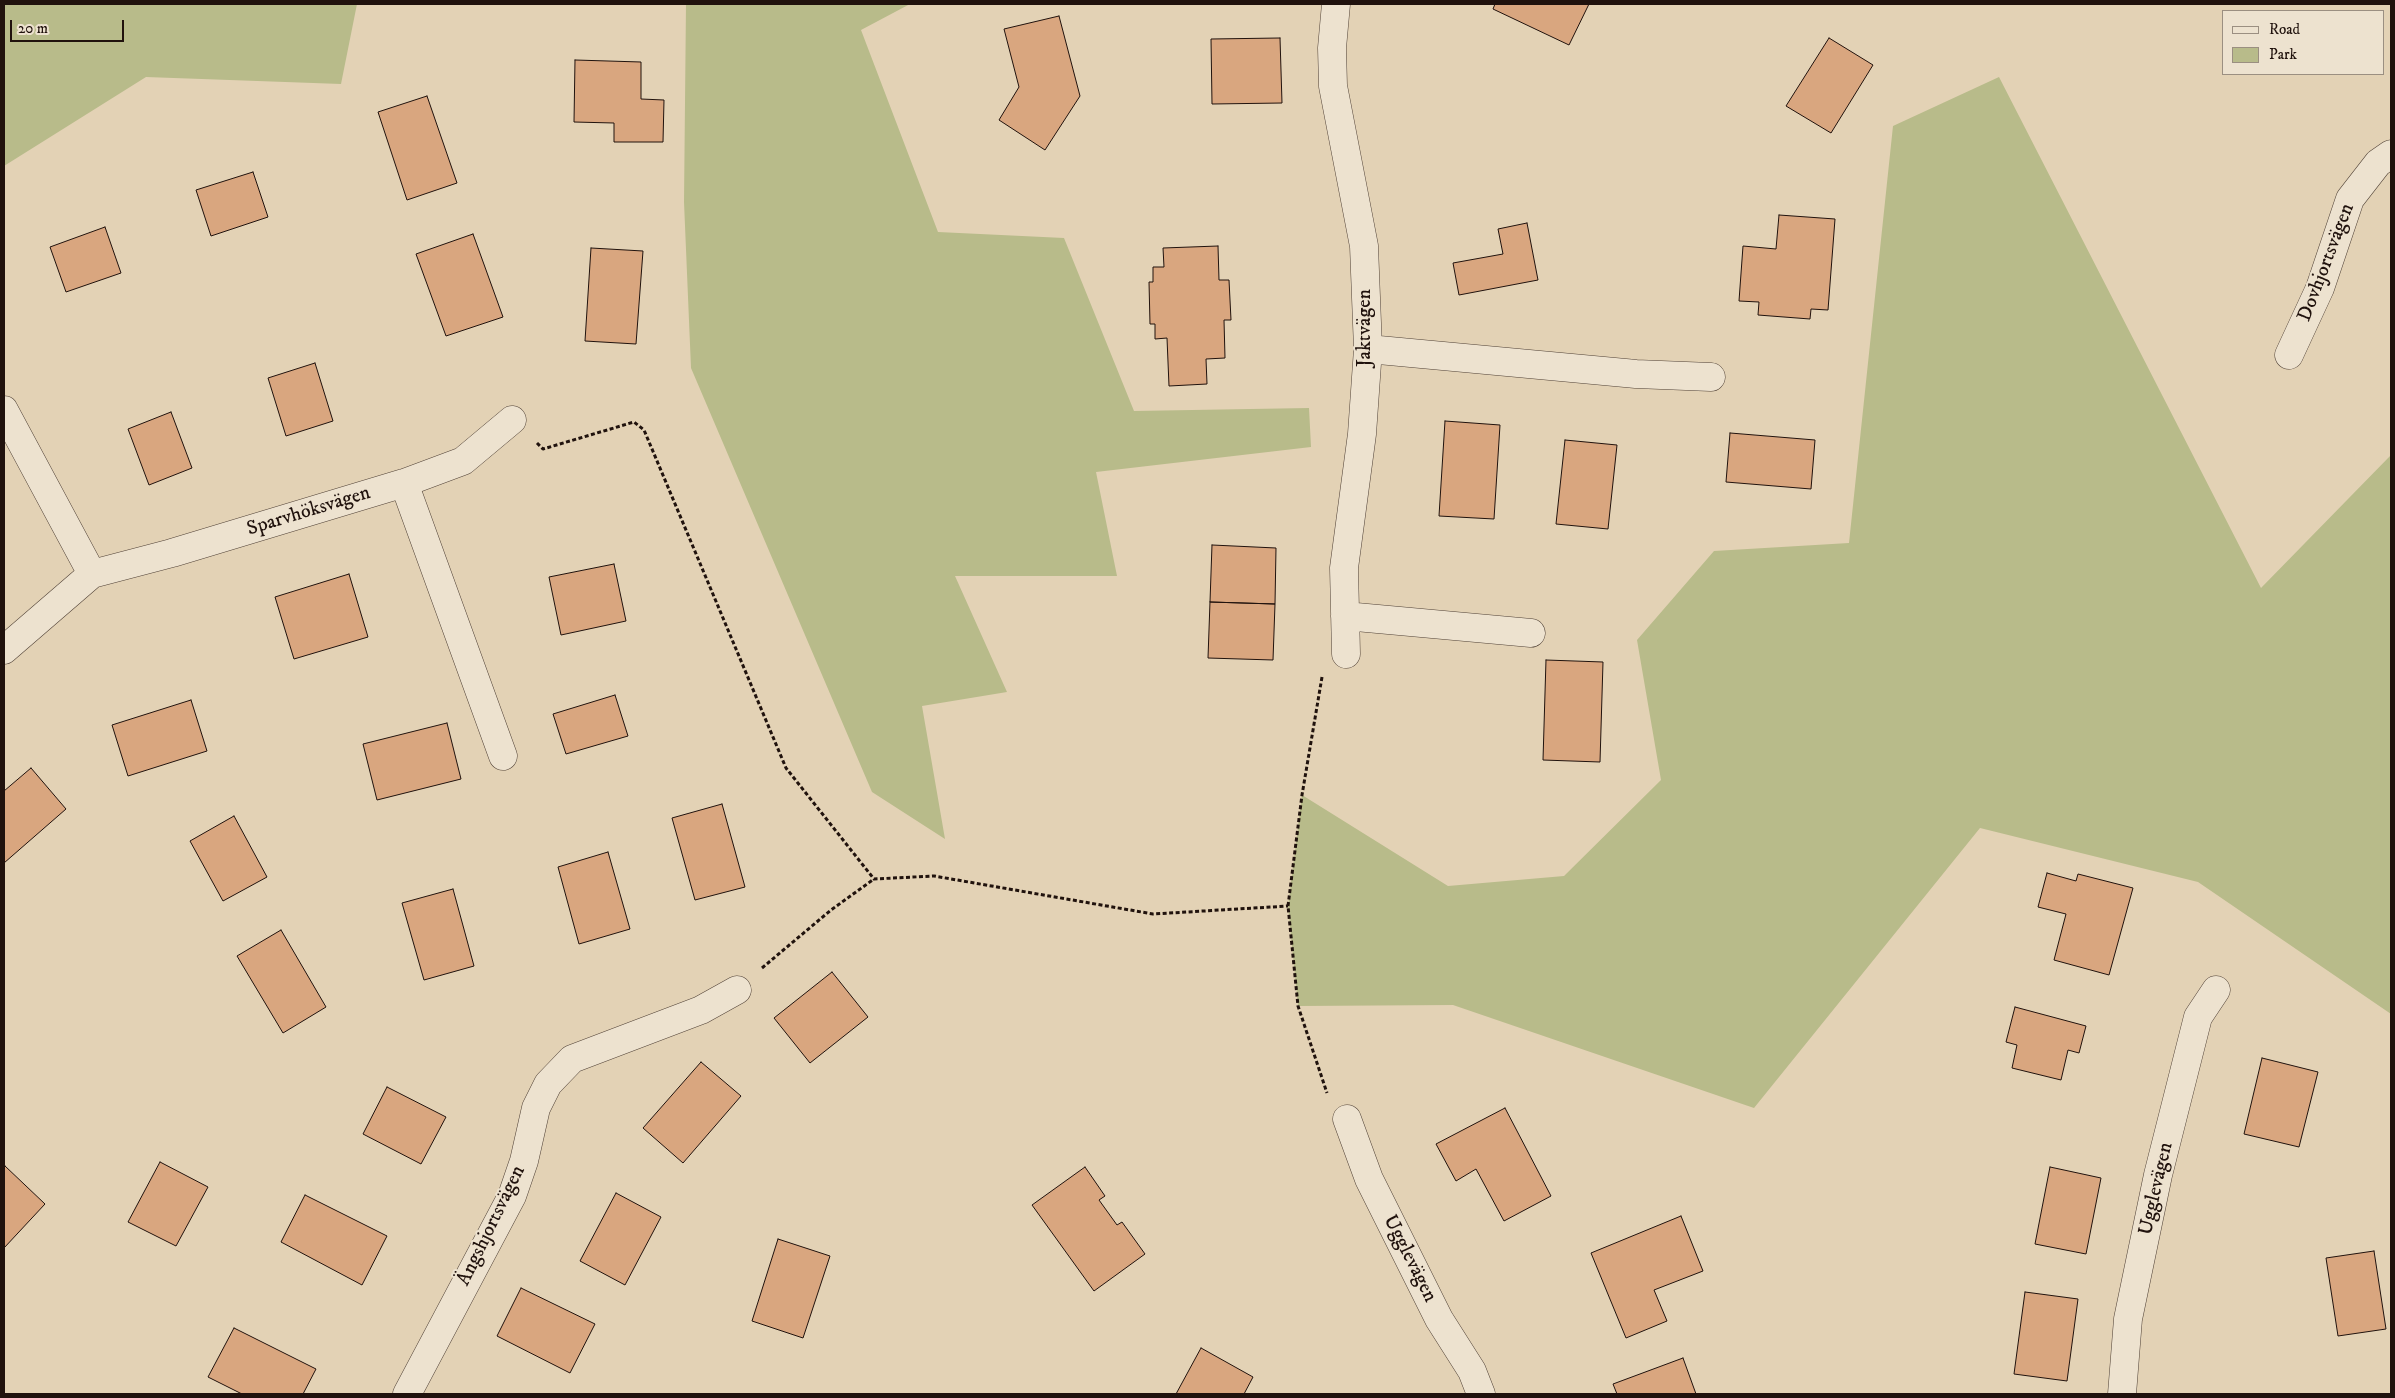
<!DOCTYPE html>
<html>
<head>
<meta charset="utf-8">
<style>
	body { margin:0 }
	#map { position:relative; width:2395px; height:1398px; overflow:hidden; background:#e3d2b5; font-family:"IM FELL DW Pica",serif }
	canvas { display:block }
	.frame { position:absolute; inset:0; border:5px solid #20120d; pointer-events:none }
	.legend { position:absolute; left:2222px; top:10px; width:162px; height:65px; box-sizing:border-box; background:#ede2cf; border:1px solid #9b8f81; margin:0; padding:6px 9px; list-style:none; font-size:15px; color:#20120d }
	.legend li { display:flex; align-items:center; gap:10px; height:25px }
	.legend b { width:25px; border:1px solid #9b8f81 }
	.scale { position:absolute; left:10px; top:20px; width:114px; height:22px; box-sizing:border-box; border:2px solid #20120d; border-top:0; padding-left:6px; font-size:15px; line-height:18px; white-space:nowrap; color:#20120d; -webkit-text-stroke:4px #ede2cf; paint-order:stroke }
</style>
</head>
<body>
<div id="map">
<canvas width="2395" height="1398"></canvas>
<div class="frame"></div>
<ul class="legend">
<li><b style="height:6px;background:#ede2cf"></b>Road</li>
<li><b style="height:14px;background:#b8bb8a"></b>Park</li>
</ul>
<div class="scale">20 m</div>
</div>
<script>
const context = document.querySelector('canvas').getContext('2d');
context.lineJoin = 'round';
function fillPath(path, color) { context.fillStyle = color; context.fill(path, 'evenodd'); }
const toPath = rows => new Path2D(rows.map(r => 'M' + r).join(''));
function trace(path, color, width, dash) { context.strokeStyle = color; context.lineWidth = width; context.lineCap = dash ? 'butt' : 'round'; context.setLineDash(dash || []); context.stroke(path); }
function write(font, color, halo, rows, align = 'center') {
  context.font = font + ' "IM FELL DW Pica",serif'; context.lineWidth = 4; context.setLineDash([]); context.textBaseline = 'middle'; context.strokeStyle = halo; context.fillStyle = color; for (const [text, x, y, turn = 0] of rows) {
    context.save(); context.translate(x, y); context.rotate((+turn || 0) * Math.PI / 180); context.textAlign = isNaN(turn) ? turn : align; if (halo) context.strokeText(text, 0, 0); context.fillText(text, 0, 0); context.restore();
  }
}
fillPath(toPath([
	[4,4,357,4,341,84,146,77,4,166],
	[686,4,910,4,861,30,938,232,1064,238,1134,411,1309,408,1311,447,1096,472,1117,576,955,576,1007,692,922,706,945,839,872,792,691,368,684,202],
	[1999,77,2261,588,2391,455,2391,1014,2198,882,1980,828,1754,1108,1453,1005,1298,1006,1288,906,1302,795,1448,886,1564,876,1661,780,1637,640,1714,551,1849,543,1893,126]
]), '#b8bb8a');
const building = toPath([
	[1495,4,1589,4,1569,45,1493,9,1495,4],
	[1059,16,1080,96,1045,150,999,120,1019,87,1004,29,1059,16],
	[1280,38,1282,103,1212,104,1211,39,1280,38],
	[1829,38,1873,65,1831,133,1786,106,1829,38],
	[575,60,641,62,641,99,664,100,663,142,614,142,614,123,574,122,575,60],
	[427,96,457,183,407,200,378,112,427,96],
	[253,172,268,217,211,236,196,190,253,172],
	[1779,215,1835,219,1828,310,1811,309,1810,319,1758,315,1759,302,1739,301,1743,246,1776,249,1779,215],
	[1527,223,1538,280,1459,295,1453,263,1503,254,1498,229,1527,223],
	[105,227,121,273,66,292,50,247,105,227],
	[473,234,503,317,446,336,416,254,473,234],
	[1218,246,1219,280,1229,280,1231,320,1224,320,1225,358,1206,359,1207,384,1169,386,1167,338,1155,339,1155,324,1150,324,1149,282,1153,282,1153,267,1164,267,1163,248,1218,246],
	[591,248,643,251,636,344,585,341,591,248],
	[315,363,333,421,286,436,268,378,315,363],
	[171,412,192,468,149,485,128,429,171,412],
	[1445,421,1500,425,1494,519,1439,516,1445,421],
	[1730,433,1815,440,1811,489,1726,482,1730,433],
	[1565,440,1617,445,1608,529,1556,524,1565,440],
	[1212,545,1276,548,1275,604,1210,602,1212,545],
	[614,564,626,621,561,635,549,577,614,564],
	[349,574,368,637,294,659,275,597,349,574],
	[1210,602,1275,604,1273,660,1208,658,1210,602],
	[1546,660,1603,662,1600,762,1543,760,1546,660],
	[615,695,628,736,566,754,553,714,615,695],
	[191,700,207,751,128,776,112,725,191,700],
	[447,723,461,779,377,800,363,744,447,723],
	[31,768,66,809,4,863,4,791,31,768],
	[722,804,745,887,695,900,672,818,722,804],
	[234,816,267,877,223,901,190,841,234,816],
	[608,852,630,929,579,944,558,867,608,852],
	[2047,873,2076,881,2078,874,2133,888,2109,975,2054,960,2066,914,2038,907,2047,873],
	[453,889,474,966,424,980,402,903,453,889],
	[281,930,326,1007,283,1033,237,956,281,930],
	[832,972,868,1017,810,1063,774,1018,832,972],
	[2015,1007,2086,1026,2079,1053,2068,1050,2061,1080,2012,1068,2017,1045,2006,1042,2015,1007],
	[2262,1058,2318,1072,2299,1147,2244,1134,2262,1058],
	[701,1062,741,1096,683,1163,643,1128,701,1062],
	[387,1087,446,1117,421,1164,363,1134,387,1087],
	[1505,1108,1551,1196,1504,1221,1476,1169,1456,1181,1436,1144,1505,1108],
	[160,1162,208,1187,176,1246,128,1222,160,1162],
	[5,1166,45,1204,4,1248,4,1167,5,1166],
	[1085,1167,1105,1196,1099,1200,1117,1225,1122,1222,1145,1254,1094,1291,1032,1205,1085,1167],
	[2050,1167,2101,1178,2086,1254,2035,1244,2050,1167],
	[616,1193,661,1217,625,1285,580,1261,616,1193],
	[305,1195,387,1236,362,1285,281,1242,305,1195],
	[1681,1216,1703,1271,1654,1290,1667,1321,1626,1338,1591,1253,1681,1216],
	[778,1239,830,1256,803,1338,752,1321,778,1239],
	[2374,1251,2386,1329,2338,1336,2326,1258,2374,1251],
	[521,1288,595,1324,570,1373,497,1336,521,1288],
	[2025,1292,2078,1299,2067,1381,2014,1374,2025,1292],
	[234,1328,316,1369,303,1394,242,1394,208,1377,234,1328],
	[1201,1348,1253,1377,1244,1394,1176,1394,1201,1348],
	[1683,1358,1696,1394,1617,1394,1613,1384,1683,1358]
]);
fillPath(building, '#d9a67f');
trace(building, '#20120d', 1);
const minor = toPath([
	[1336,4,1332,48,1333,86,1364,246,1368,349,1362,434,1344,568,1346,654],
	[1368,349,1636,374,1711,377],
	[2289,355,2320,288,2350,199,2378,163,2391,154],
	[4,410,92,574],
	[404,483,503,756],
	[1345,616,1531,633],
	[4,650,92,574,172,553,404,483,463,461,512,420],
	[1347,1119,1369,1179,1439,1319,1472,1371,1481,1394],
	[407,1394,512,1196,524,1161,536,1108,548,1084,572,1059,701,1010,737,990],
	[2122,1394,2128,1319,2158,1175,2198,1017,2216,990]
]);
trace(minor, '#514237', 29);
trace(toPath([
	[537,443,543,449,634,422,644,430,786,768,874,879,934,876,1153,914,1288,906],
	[1322,677,1302,795,1288,906,1298,1006,1327,1093],
	[762,968,831,910,874,879]
]), '#20120d', 3, [4, 2.5]);
trace(minor, '#ede2cf', 28);
write('20px', '#20120d', '#ede2cf', [
	["Dovhjortsvägen",2327,263,-69],
	["Jaktvägen",1366,328,-90],
	["Sparvhöksvägen",309,512,-17],
	["Ugglevägen",2157,1189,-77],
	["Ängshjortsvägen",492,1226,-64],
	["Ugglevägen",1409,1259,63]
]);
</script>
</body>
</html>
